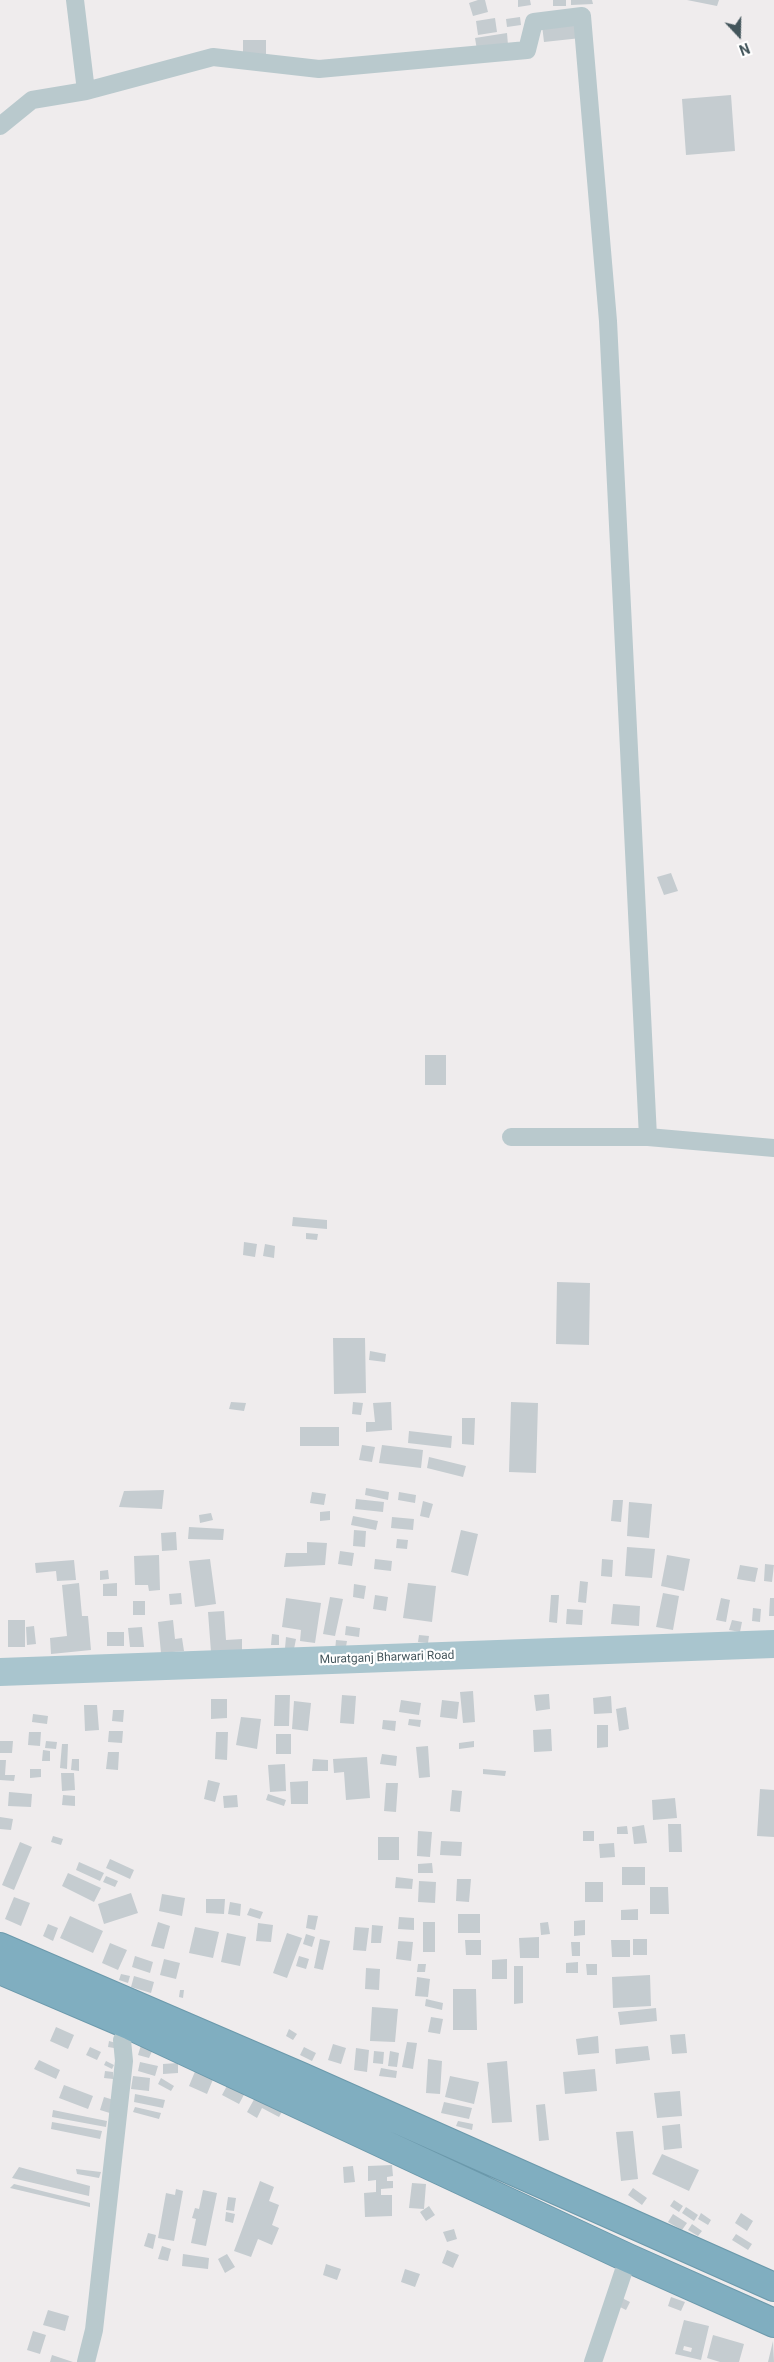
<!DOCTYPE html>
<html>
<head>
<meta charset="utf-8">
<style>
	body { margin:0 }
	#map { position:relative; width:774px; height:2362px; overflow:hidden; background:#efeced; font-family:Roboto,sans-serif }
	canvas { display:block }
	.north { position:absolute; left:714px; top:10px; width:50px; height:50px; -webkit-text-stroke:4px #fff; paint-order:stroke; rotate:159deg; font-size:14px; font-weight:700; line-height:20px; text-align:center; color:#43555b }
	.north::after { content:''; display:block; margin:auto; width:18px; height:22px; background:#43555b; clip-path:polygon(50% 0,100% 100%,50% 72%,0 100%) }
</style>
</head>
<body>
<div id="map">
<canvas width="774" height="2362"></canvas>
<div class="north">N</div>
</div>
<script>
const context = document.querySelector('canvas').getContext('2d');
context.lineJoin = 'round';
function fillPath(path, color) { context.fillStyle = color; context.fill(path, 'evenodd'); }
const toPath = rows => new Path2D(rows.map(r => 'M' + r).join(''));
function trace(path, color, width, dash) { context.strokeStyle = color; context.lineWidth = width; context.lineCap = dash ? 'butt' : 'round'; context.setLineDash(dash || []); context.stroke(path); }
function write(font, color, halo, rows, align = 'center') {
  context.font = font + ' Roboto,sans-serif'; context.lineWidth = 4.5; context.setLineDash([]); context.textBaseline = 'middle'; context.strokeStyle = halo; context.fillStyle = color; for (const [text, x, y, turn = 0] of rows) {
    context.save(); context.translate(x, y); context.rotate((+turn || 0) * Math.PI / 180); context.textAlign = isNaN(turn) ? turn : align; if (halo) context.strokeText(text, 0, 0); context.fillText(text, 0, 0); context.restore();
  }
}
fillPath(toPath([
	[478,0,485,0,488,12,473,16,469,3],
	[518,0,530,0,531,5,518,7],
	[553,0,566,0,566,6,553,6],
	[571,0,592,0,593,4,571,5],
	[687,0,719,0,717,6],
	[520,17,521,25,507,27,506,19],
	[495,18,497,32,478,35,476,21],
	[579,21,581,38,544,42,542,25],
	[507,33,508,45,477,50,475,38],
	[243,40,266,40,266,56,243,56],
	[731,95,735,151,686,155,682,99],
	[671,873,678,891,664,895,657,877],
	[425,1055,446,1055,446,1085,425,1085],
	[293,1217,327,1220,327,1229,292,1226],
	[306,1233,318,1234,317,1240,306,1239],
	[244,1242,257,1244,255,1257,243,1255],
	[265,1244,275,1246,274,1258,263,1256],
	[557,1282,590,1283,589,1345,556,1344],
	[333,1338,365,1338,366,1393,334,1394],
	[370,1351,386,1354,385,1362,369,1360],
	[231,1402,246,1403,244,1411,229,1409],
	[353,1402,363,1403,361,1415,352,1414],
	[391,1402,392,1430,366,1432,366,1422,375,1422,373,1403],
	[511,1402,538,1403,536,1473,509,1472],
	[462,1418,475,1418,474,1445,462,1444],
	[300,1427,339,1427,339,1446,300,1446],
	[409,1431,452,1436,451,1448,408,1443],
	[362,1445,375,1447,372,1462,359,1460],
	[382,1445,423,1450,421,1468,379,1463],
	[429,1457,466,1466,463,1477,427,1468],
	[366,1488,389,1492,388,1500,365,1495],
	[164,1490,162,1509,119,1507,124,1491],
	[312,1492,326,1494,324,1505,310,1503],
	[399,1492,416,1495,415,1503,398,1500],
	[356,1499,384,1502,383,1512,355,1509],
	[613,1500,623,1500,621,1522,611,1521],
	[423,1501,433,1504,429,1518,420,1516],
	[629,1502,652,1504,649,1538,627,1536],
	[330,1511,330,1520,320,1521,320,1512],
	[211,1513,213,1520,200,1523,199,1515],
	[353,1516,378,1521,376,1530,351,1525],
	[392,1517,414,1519,413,1530,391,1528],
	[189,1527,224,1529,223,1540,188,1539],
	[354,1530,366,1531,365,1547,353,1546],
	[461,1530,478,1534,468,1576,451,1572],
	[176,1532,177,1550,162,1551,161,1533],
	[397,1539,408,1540,407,1549,396,1548],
	[307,1542,327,1543,325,1565,284,1567,286,1553,307,1553],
	[627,1547,655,1549,652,1578,625,1576],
	[340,1551,354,1553,352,1566,338,1564],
	[159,1555,160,1590,149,1591,148,1585,135,1585,134,1556],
	[667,1555,690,1559,684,1591,661,1586],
	[210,1559,216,1604,195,1607,189,1561],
	[375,1559,392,1561,391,1571,374,1569],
	[602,1559,613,1560,612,1577,601,1576],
	[74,1560,76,1580,57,1581,56,1571,36,1573,35,1563],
	[765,1564,774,1565,772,1582,764,1581],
	[740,1565,758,1568,755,1582,737,1579],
	[108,1570,109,1579,100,1580,100,1571],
	[580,1581,588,1582,586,1603,578,1602],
	[79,1583,82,1616,88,1616,91,1650,51,1654,50,1638,67,1636,62,1585],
	[117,1583,117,1596,103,1596,103,1584],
	[408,1583,436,1586,432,1622,403,1618],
	[354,1584,366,1586,364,1599,353,1597],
	[181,1593,182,1604,170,1605,169,1594],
	[663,1593,679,1596,673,1630,656,1627],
	[375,1595,388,1597,386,1611,373,1609],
	[551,1595,559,1595,557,1623,549,1622],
	[330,1597,343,1599,335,1636,323,1634],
	[286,1598,321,1603,315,1643,300,1641,301,1630,282,1627],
	[721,1598,730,1600,726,1622,716,1620],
	[770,1598,774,1598,774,1616,769,1616],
	[133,1601,145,1601,145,1615,133,1615],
	[613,1604,640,1606,639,1626,611,1624],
	[753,1608,761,1609,760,1622,752,1621],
	[567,1609,583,1610,582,1625,566,1624],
	[224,1611,226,1640,242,1639,242,1650,211,1652,208,1612],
	[8,1620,25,1620,25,1647,8,1647],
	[173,1620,175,1639,182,1638,184,1651,161,1653,158,1622],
	[732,1620,742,1622,740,1632,729,1630],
	[34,1626,36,1644,27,1645,26,1627],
	[346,1626,360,1628,359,1637,345,1635],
	[142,1627,144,1647,130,1647,128,1628],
	[107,1632,124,1632,124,1646,107,1646],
	[272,1634,279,1635,279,1645,271,1645],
	[419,1635,429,1636,428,1643,418,1642],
	[286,1637,296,1639,294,1649,285,1648],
	[336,1640,347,1641,345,1652,335,1651],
	[473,1691,475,1722,463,1723,460,1692],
	[549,1694,550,1709,536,1711,534,1695],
	[275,1695,290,1695,289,1726,274,1726],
	[342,1695,356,1696,354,1724,340,1723],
	[611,1696,612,1713,594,1714,593,1698],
	[211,1699,227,1699,227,1718,211,1719],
	[401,1700,421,1703,419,1715,399,1712],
	[442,1700,459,1702,457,1719,440,1717],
	[294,1701,311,1703,308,1731,292,1729],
	[84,1705,97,1705,99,1730,85,1731],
	[626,1707,629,1729,619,1731,616,1709],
	[113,1710,124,1710,123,1722,112,1721],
	[33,1714,48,1716,47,1724,32,1722],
	[241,1717,261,1719,257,1749,236,1745],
	[409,1719,421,1720,420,1727,408,1725],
	[383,1720,396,1721,395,1731,382,1729],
	[597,1725,608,1725,608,1747,597,1748],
	[551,1729,552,1751,534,1752,533,1730],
	[109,1731,123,1731,122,1743,108,1742],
	[29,1732,41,1732,40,1746,28,1745],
	[216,1732,228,1732,227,1760,215,1759],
	[276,1734,291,1734,291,1754,276,1754],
	[0,1741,13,1741,12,1753,0,1753],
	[46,1741,57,1742,56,1749,45,1748],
	[474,1741,474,1747,459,1749,459,1743],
	[62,1744,68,1744,67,1769,60,1768],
	[428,1746,430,1777,419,1778,416,1747],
	[43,1750,50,1751,50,1761,42,1761],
	[108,1752,119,1752,118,1770,106,1769],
	[382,1754,397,1756,396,1766,380,1764],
	[367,1757,370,1798,346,1800,344,1772,334,1773,333,1759],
	[72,1759,79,1759,79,1771,71,1770],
	[313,1759,328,1760,328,1771,312,1771],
	[0,1760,6,1760,5,1775,15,1775,14,1781,0,1780],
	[285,1764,286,1791,270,1792,268,1765],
	[30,1769,41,1769,41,1777,30,1778],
	[483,1769,506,1771,505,1776,483,1774],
	[61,1773,74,1773,75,1790,62,1791],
	[208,1780,220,1783,215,1802,204,1799],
	[308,1781,308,1804,291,1804,290,1782],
	[386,1783,398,1783,396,1812,384,1811],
	[760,1789,774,1790,774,1837,757,1836],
	[452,1790,462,1791,460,1812,450,1811],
	[9,1792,32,1794,31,1807,8,1806],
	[268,1794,286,1800,284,1806,266,1800],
	[63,1795,75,1796,75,1806,62,1805],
	[237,1795,238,1807,224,1808,223,1796],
	[675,1798,677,1818,653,1820,652,1800],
	[0,1817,13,1819,11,1830,0,1829],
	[668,1824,681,1824,682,1852,669,1852],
	[644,1825,647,1843,634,1844,632,1827],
	[627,1826,628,1834,617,1834,617,1827],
	[418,1831,432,1832,430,1857,417,1856],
	[583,1831,594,1831,594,1841,583,1841],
	[53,1836,63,1839,61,1845,51,1842],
	[378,1837,399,1837,399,1860,378,1860],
	[441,1841,462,1842,461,1856,440,1855],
	[20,1842,32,1847,14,1890,2,1885],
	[614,1843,615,1857,600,1858,599,1844],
	[110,1859,134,1870,130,1879,106,1868],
	[79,1862,104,1873,100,1881,76,1870],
	[432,1863,433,1873,418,1873,418,1864],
	[622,1867,645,1867,645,1885,622,1885],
	[68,1873,101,1888,94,1902,62,1886],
	[106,1876,118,1881,115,1887,103,1882],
	[396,1877,413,1879,412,1889,395,1888],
	[457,1879,471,1879,469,1902,456,1901],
	[419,1881,436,1882,435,1903,418,1902],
	[585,1882,603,1882,603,1902,585,1902],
	[650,1887,668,1887,669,1914,650,1914],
	[131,1893,138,1913,104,1924,98,1904],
	[162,1894,185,1898,182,1916,159,1911],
	[14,1897,30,1903,21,1926,5,1919],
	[206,1899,225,1899,224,1914,206,1913],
	[230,1902,241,1904,240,1916,228,1914],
	[250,1908,263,1912,260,1919,247,1915],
	[638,1909,638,1920,621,1920,621,1910],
	[458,1914,480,1914,480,1933,458,1933],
	[308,1915,318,1916,315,1930,306,1928],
	[70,1916,103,1931,93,1953,60,1938],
	[399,1917,414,1918,414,1930,398,1929],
	[585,1920,585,1935,574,1936,574,1921],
	[158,1922,170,1926,164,1949,151,1946],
	[423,1922,435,1922,435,1952,423,1952],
	[548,1922,550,1934,541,1935,540,1923],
	[258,1923,273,1925,271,1942,256,1941],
	[48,1924,58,1928,53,1941,43,1936],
	[372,1925,383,1926,381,1943,371,1943],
	[195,1927,219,1932,213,1958,189,1953],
	[355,1927,369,1928,366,1951,353,1950],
	[227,1933,246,1937,240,1966,221,1962],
	[287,1933,302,1938,287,1978,273,1973],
	[306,1934,315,1937,312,1947,303,1944],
	[539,1937,539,1958,520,1958,519,1938],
	[320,1939,330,1941,323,1970,314,1968],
	[633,1939,647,1939,647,1955,633,1955],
	[465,1940,481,1940,481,1955,466,1955],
	[611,1940,630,1940,630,1957,612,1957],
	[398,1941,413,1942,411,1961,396,1959],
	[571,1942,580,1942,580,1956,572,1956],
	[110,1943,127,1950,118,1970,102,1963],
	[135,1956,153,1962,150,1973,132,1967],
	[299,1956,309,1959,306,1969,296,1966],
	[164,1959,180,1963,176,1979,160,1975],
	[507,1959,507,1979,492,1979,492,1960],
	[578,1962,578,1973,566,1973,566,1963],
	[418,1964,426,1964,425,1972,417,1972],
	[586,1964,597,1964,597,1975,587,1975],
	[514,1966,523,1966,523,2003,514,2004],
	[366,1968,380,1969,379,1990,365,1989],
	[121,1974,130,1976,128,1983,119,1980],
	[650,1975,651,2006,613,2008,612,1977],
	[134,1976,154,1982,151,1993,131,1987],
	[417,1977,430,1979,428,1997,415,1996],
	[453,1989,476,1989,477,2030,453,2030],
	[180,1990,184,1990,183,1998,179,1997],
	[426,1999,443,2003,442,2010,425,2006],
	[372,2007,398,2009,395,2042,370,2041],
	[656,2008,657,2021,620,2025,618,2012],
	[431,2017,443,2019,440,2034,428,2032],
	[56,2027,74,2035,68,2049,50,2041],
	[289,2029,297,2034,293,2040,286,2036],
	[685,2034,687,2053,672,2054,670,2035],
	[598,2036,599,2053,578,2055,576,2039],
	[109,2041,116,2043,114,2048,108,2047],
	[407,2042,417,2043,413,2069,402,2067],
	[333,2044,346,2048,341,2064,328,2060],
	[141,2045,153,2049,149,2058,138,2055],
	[648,2046,650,2060,616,2064,615,2049],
	[90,2047,101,2052,97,2060,86,2055],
	[304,2047,316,2053,312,2061,300,2055],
	[356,2048,369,2050,367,2072,354,2070],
	[374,2051,384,2052,383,2064,373,2063],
	[390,2051,399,2053,397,2067,388,2066],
	[428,2059,442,2061,440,2094,426,2093],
	[39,2060,60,2070,56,2079,34,2069],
	[106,2061,114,2065,112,2069,104,2065],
	[507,2061,512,2122,492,2123,487,2063],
	[140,2062,158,2066,155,2076,138,2071],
	[178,2063,178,2073,163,2074,163,2064],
	[381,2068,397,2071,396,2078,379,2076],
	[196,2069,214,2077,207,2094,189,2086],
	[595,2069,597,2091,565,2094,563,2072],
	[105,2071,113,2072,113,2079,104,2078],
	[133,2076,150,2078,149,2091,131,2089],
	[450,2076,479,2082,474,2104,445,2097],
	[161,2078,174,2086,171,2091,158,2084],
	[229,2082,246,2091,239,2104,222,2095],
	[64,2085,93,2096,88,2109,59,2098],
	[680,2091,682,2116,657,2118,654,2093],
	[135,2094,165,2100,163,2108,134,2102],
	[257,2094,284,2108,279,2117,262,2108,257,2118,247,2112],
	[104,2097,117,2101,113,2114,100,2110],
	[444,2102,472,2108,469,2119,441,2113],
	[545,2104,549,2140,539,2141,536,2105],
	[135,2107,161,2113,159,2119,133,2112],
	[53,2110,107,2121,106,2127,52,2117],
	[458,2121,473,2124,472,2130,456,2126],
	[52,2122,102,2131,100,2139,51,2129],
	[680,2124,682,2148,664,2150,662,2126],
	[633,2131,638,2179,621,2181,616,2132],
	[662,2154,699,2170,689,2191,652,2174],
	[392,2165,393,2176,387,2177,387,2181,393,2181,393,2188,381,2189,381,2195,392,2195,392,2216,365,2217,364,2193,376,2192,376,2180,368,2181,368,2166],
	[353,2166,355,2182,344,2183,343,2167],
	[19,2167,90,2186,89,2196,12,2178],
	[76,2169,101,2172,99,2178,77,2174],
	[260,2181,274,2187,269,2201,279,2205,272,2225,279,2228,272,2245,258,2239,251,2257,234,2251],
	[412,2183,426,2184,424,2209,409,2208],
	[14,2184,90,2203,90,2207,10,2188],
	[633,2188,647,2198,642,2205,628,2195],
	[176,2189,183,2191,174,2241,158,2238,166,2193,175,2195],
	[203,2190,217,2193,206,2246,191,2243,196,2219,192,2218,195,2208,199,2209],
	[228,2197,236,2198,234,2211,226,2210],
	[674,2200,683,2206,679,2212,670,2206],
	[429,2206,435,2215,426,2221,420,2212],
	[686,2207,698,2215,694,2221,682,2213],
	[226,2212,235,2214,233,2223,225,2221],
	[701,2213,711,2220,708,2225,698,2219],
	[741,2213,753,2221,747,2231,735,2223],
	[673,2214,687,2223,682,2230,668,2222],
	[692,2224,702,2231,698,2236,688,2230],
	[454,2229,457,2239,447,2242,443,2232],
	[148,2233,156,2235,153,2249,144,2246],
	[736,2234,752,2244,748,2250,732,2240],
	[162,2246,171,2249,168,2261,158,2259],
	[447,2250,459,2255,453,2268,442,2263],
	[183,2254,209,2258,208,2269,182,2266],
	[227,2254,235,2267,225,2273,218,2259],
	[326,2264,341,2269,337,2280,323,2275],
	[405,2269,420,2274,415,2287,401,2282],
	[620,2297,630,2302,626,2310,616,2305],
	[671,2297,685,2302,681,2311,668,2306],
	[48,2310,69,2316,65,2331,43,2325],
	[684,2320,709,2326,701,2360,675,2354],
	[684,2346,692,2348,691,2352,683,2350],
	[33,2331,46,2335,40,2354,27,2350],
	[713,2335,744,2344,739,2362,720,2362,707,2358],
	[773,2341,774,2362,768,2362],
	[52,2355,73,2362,50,2362]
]), '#c5ccd0');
const highway = toPath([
	[0,1947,302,2077,774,2287],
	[0,1970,131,2026,628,2258,774,2323]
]);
trace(highway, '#6b99ab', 30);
trace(toPath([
	[86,91,213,57,319,69,527,50,534,22,582,16,608,321,648,1137],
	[0,126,32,100,86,91,75,0],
	[511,1137,648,1137,774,1148],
	[86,2362,94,2330,124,2061,122,2040,134,2018],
	[593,2362,628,2258]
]), '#b9c9cd', 18);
trace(toPath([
	[0,1672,774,1644]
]), '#a9c5ce', 28);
trace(highway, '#80aec0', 28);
write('12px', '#43555b', '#fff', [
	["Muratganj Bharwari Road",387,1658,-2]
]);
</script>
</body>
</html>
